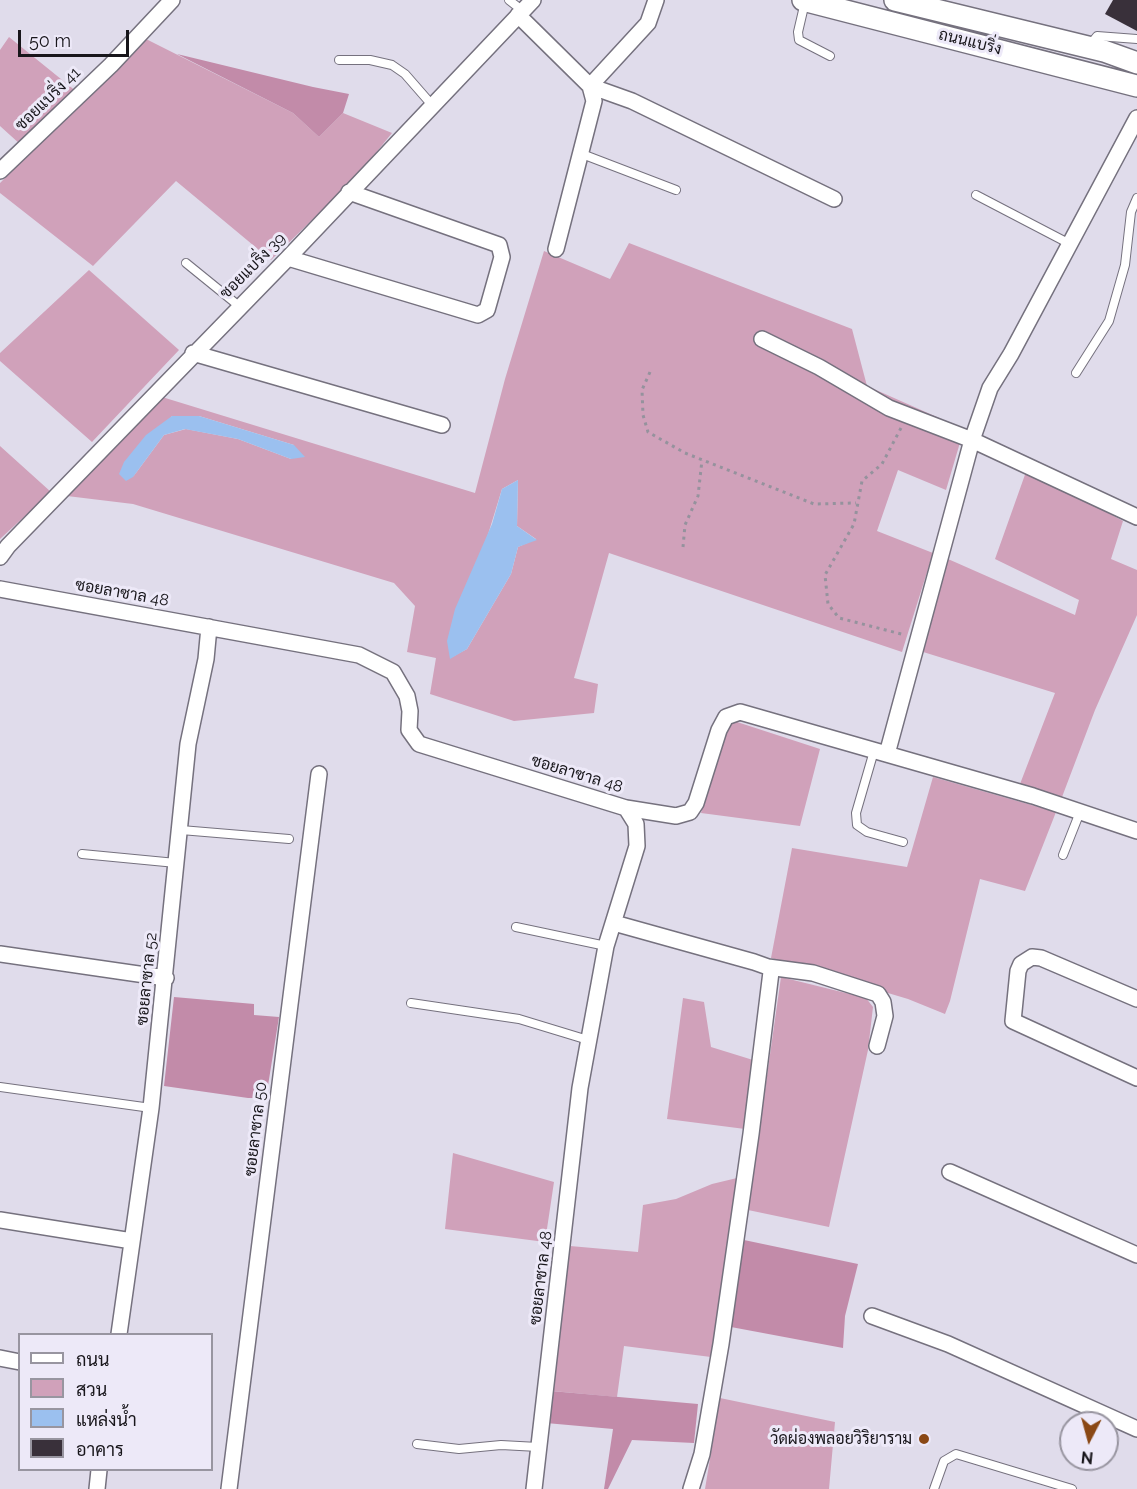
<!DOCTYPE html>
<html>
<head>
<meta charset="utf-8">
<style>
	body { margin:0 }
	#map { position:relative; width:1137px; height:1489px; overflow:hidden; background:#e0dceb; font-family:Raleway,Sarabun,sans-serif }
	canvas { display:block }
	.legend { position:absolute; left:18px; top:1333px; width:195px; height:138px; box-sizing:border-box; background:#ede9f8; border:2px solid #9895a0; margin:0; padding:8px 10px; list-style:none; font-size:18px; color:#18161b }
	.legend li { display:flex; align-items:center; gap:12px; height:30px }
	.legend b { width:30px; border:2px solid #9895a0 }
	.north { position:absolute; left:1059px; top:1411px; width:60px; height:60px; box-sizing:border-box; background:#ede9f8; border:2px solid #9895a0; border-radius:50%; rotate:186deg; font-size:16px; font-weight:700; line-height:24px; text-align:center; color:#18161b }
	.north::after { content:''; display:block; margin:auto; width:21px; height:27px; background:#8a4815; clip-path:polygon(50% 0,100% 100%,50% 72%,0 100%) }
	.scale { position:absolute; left:18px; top:30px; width:111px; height:27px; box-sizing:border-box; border:3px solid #18161b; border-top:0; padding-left:8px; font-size:18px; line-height:21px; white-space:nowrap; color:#18161b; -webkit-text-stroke:4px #ede9f8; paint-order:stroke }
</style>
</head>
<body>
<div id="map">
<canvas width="1137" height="1489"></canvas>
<ul class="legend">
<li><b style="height:8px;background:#fff"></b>ถนน</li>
<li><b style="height:16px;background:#d0a1ba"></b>สวน</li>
<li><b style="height:16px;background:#9bc0ef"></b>แหล่งน้ำ</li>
<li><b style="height:16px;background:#39303a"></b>อาคาร</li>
</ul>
<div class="north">N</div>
<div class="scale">50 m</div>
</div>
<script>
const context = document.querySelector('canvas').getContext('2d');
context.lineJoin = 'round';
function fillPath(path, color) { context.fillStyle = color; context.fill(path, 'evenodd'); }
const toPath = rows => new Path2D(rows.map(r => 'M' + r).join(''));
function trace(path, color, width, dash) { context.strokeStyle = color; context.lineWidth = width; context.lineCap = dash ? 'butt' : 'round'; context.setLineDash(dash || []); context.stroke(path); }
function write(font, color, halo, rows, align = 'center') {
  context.font = font + ' Raleway,Sarabun,sans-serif'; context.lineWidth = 6; context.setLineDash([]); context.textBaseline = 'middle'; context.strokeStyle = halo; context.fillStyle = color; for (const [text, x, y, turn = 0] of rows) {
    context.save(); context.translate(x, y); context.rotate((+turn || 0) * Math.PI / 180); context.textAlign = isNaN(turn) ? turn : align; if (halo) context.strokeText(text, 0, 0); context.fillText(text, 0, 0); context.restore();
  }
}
fillPath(toPath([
	[9,37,77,92,21,145,0,126,0,50],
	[146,39,293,113,319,137,343,113,392,133,358,175,271,260,176,181,93,266,0,193,0,183],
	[629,243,852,329,867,386,964,429,946,490,898,470,877,531,933,553,902,652,609,553,574,678,598,684,594,713,514,721,430,694,436,658,407,652,415,606,394,583,133,504,67,496,162,397,475,493,505,379,544,251,610,279],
	[172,416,199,416,294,445,291,459,238,439,186,429,164,435,133,477],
	[518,480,517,526,536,539,518,547,511,574,467,649,450,658,502,489],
	[89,270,179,350,92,442,0,361,0,353],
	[0,446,51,492,0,539],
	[1027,469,1123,521,1111,559,1137,570,1137,615,1095,710,1062,797,1020,784,1055,693,920,651,948,559,1075,615,1079,600,995,559],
	[734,721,820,749,800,826,701,813,724,728],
	[933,777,1056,812,1025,891,980,879,950,1001,945,1014,908,999,771,958,792,848,907,867],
	[781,977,866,998,873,1007,868,1050,829,1227,748,1210],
	[683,998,704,1002,711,1047,753,1060,745,1129,667,1119],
	[453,1153,554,1182,545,1242,445,1229],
	[737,1178,711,1357,624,1346,617,1397,552,1391,570,1246,638,1252,643,1205,676,1199,712,1184],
	[720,1398,835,1422,829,1489,705,1489]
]), '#d0a1ba');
fillPath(toPath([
	[177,54,313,87,349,94,343,113,319,137,293,113],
	[174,997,254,1004,254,1015,279,1017,266,1098,248,1098,164,1086],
	[744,1240,858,1264,845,1316,843,1348,731,1327],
	[551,1391,698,1404,694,1443,632,1440,608,1489,604,1489,613,1429,546,1423]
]), '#c28ba9');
fillPath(toPath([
	[172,416,199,416,294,445,305,457,291,459,238,439,185,429,164,435,133,477,126,481,119,474,124,462,146,435],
	[518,480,517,526,537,540,518,547,511,574,467,649,450,659,447,641,455,609,492,524,502,489]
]), '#9bc0ef');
fillPath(toPath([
	[1113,0,1137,0,1137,31,1105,14]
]), '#39303a');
const lane = toPath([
	[509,0,523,11],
	[805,2,798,32,799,40,830,56],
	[1089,46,1097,36,1137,39],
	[339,60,370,60,392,65,405,74,432,105],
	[582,154,676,190],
	[976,195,1070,244],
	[186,263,239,306],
	[1076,373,1109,321,1125,265,1131,212,1137,198],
	[874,751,856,813,857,825,867,832,903,842],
	[181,830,289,839],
	[82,854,176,863],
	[1063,855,1080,812],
	[516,927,606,946],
	[411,1003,519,1019,588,1040],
	[0,1087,151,1108],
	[417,1444,459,1449,501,1445,538,1447],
	[934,1489,944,1461,956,1454,1072,1489]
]);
const street = toPath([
	[656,0,648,23,590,86,632,101,834,199],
	[518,15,590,86,594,101,556,249],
	[0,171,111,65,172,0],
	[288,258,478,315,487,310,502,257,499,245,349,192],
	[762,339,819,367,889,408,972,440,1137,517],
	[193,353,442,425],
	[0,557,8,546,288,258,533,0],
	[0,589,359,655,393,672,407,696,410,711,409,730,419,744,626,808,636,824,637,846,606,946,580,1088,534,1489],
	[887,754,972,440,990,388,1011,354,1137,118],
	[626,808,676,816,690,812,696,803,719,730,726,717,740,712,1033,796,1137,831],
	[614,923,754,962,768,967,771,972,751,1134,721,1344,702,1454,691,1489],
	[0,954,166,978],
	[768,967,813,973,878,994,883,1002,885,1016,877,1046],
	[1137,999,1041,958,1032,957,1021,964,1018,971,1013,1021,1137,1078],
	[950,1172,1137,1255],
	[0,1220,132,1241],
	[872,1316,948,1344,1137,1429],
	[119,1334,151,1108,188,744,206,659,209,627],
	[0,1358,20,1362],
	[97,1489,99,1470],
	[229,1489,319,774]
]);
const secondary = toPath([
	[803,0,1137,86],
	[895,0,1104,51,1137,63]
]);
trace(lane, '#75717e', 10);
trace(street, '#75717e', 18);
trace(secondary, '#75717e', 24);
trace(toPath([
	[650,372,642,390,643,415,648,432,685,453,814,504,856,503],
	[901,428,882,464,862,481,854,524,825,575,828,604,839,618,905,635],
	[683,547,685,525,698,496,702,460]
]), '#95929d', 3, [3, 4.5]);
trace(lane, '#fff', 8);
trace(street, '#fff', 15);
trace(secondary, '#fff', 21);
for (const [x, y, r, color] of [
	[924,1439,6,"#8a4815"]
]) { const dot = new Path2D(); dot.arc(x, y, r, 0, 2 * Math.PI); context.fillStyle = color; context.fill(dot); trace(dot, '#ede9f8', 2); }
write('16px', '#18161b', '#ede9f8', [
	["ถนนแบริ่ง",970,42,14],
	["ซอยแบริ่ง 41",48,99,-44],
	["ซอยแบริ่ง 39",253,266,-45],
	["ซอยลาซาล 48",122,593,10],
	["ซอยลาซาล 48",577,774,17],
	["ซอยลาซาล 52",147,979,-84],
	["ซอยลาซาล 50",256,1129,-83],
	["ซอยลาซาล 48",541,1278,-83]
]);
write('16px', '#18161b', '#ede9f8', [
	["วัดผ่องพลอยวิริยาราม",912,1439]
], 'right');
</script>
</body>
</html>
